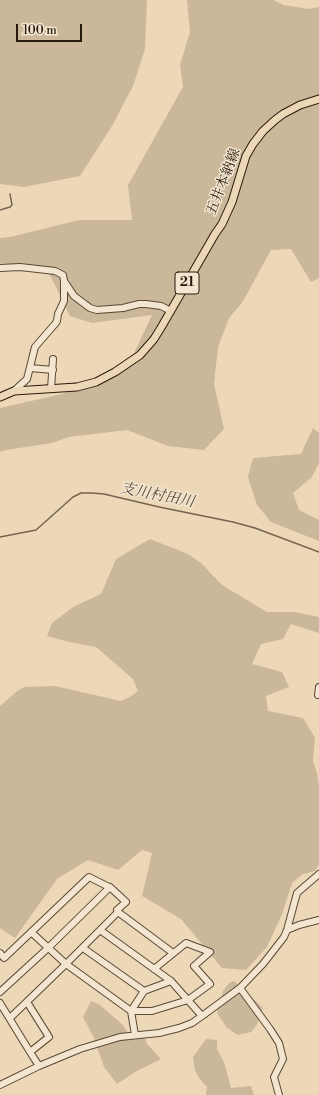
<!DOCTYPE html>
<html>
<head>
<meta charset="utf-8">
<style>
	body { margin:0 }
	#map { position:relative; width:319px; height:1095px; overflow:hidden; background:#ecd7b7; font-family:"Libre Bodoni",serif }
	canvas { display:block }
	.scale { position:absolute; left:16px; top:24px; width:66px; height:18px; box-sizing:border-box; border:2px solid #281a0a; border-top:0; padding-left:5px; font-size:12px; line-height:14px; white-space:nowrap; color:#281a0a; -webkit-text-stroke:3px #f3e5d0; paint-order:stroke }
</style>
</head>
<body>
<div id="map">
<canvas width="319" height="1095"></canvas>
<div class="scale">100 m</div>
</div>
<script>
const context = document.querySelector('canvas').getContext('2d');
context.lineJoin = 'round';
function fillPath(path, color) { context.fillStyle = color; context.fill(path, 'evenodd'); }
const toPath = rows => new Path2D(rows.map(r => 'M' + r).join(''));
function trace(path, color, width, dash) { context.strokeStyle = color; context.lineWidth = width; context.lineCap = dash ? 'butt' : 'round'; context.setLineDash(dash || []); context.stroke(path); }
function write(font, color, halo, rows, align = 'center') {
  context.font = font + ' "Libre Bodoni","Noto Serif JP",serif'; context.lineWidth = 3; context.setLineDash([]); context.textBaseline = 'middle'; context.strokeStyle = halo; context.fillStyle = color; for (const [text, x, y, turn = 0] of rows) {
    context.save(); context.translate(x, y); context.rotate((+turn || 0) * Math.PI / 180); context.textAlign = isNaN(turn) ? turn : align; if (halo) context.strokeText(text, 0, 0); context.fillText(text, 0, 0); context.restore();
  }
}
fillPath(toPath([
	[0,0,147,0,145,49,133,86,112,126,80,176,24,187,0,184],
	[187,0,273,0,284,5,309,9,319,7,319,278,311,282,291,249,271,250,242,303,229,318,218,347,214,384,224,429,204,450,168,446,127,430,69,437,52,443,6,450,0,452,0,408,62,394,129,364,152,315,92,323,70,316,49,273,0,263,0,238,10,237,79,220,132,220,128,185,183,87,180,65,190,32],
	[313,428,319,433,319,463,312,477,293,493,299,510,319,520,319,541,271,522,257,505,248,477,253,458,301,454],
	[150,539,188,554,201,563,222,585,267,612,295,612,319,617,319,633,291,624,283,639,261,644,252,664,282,672,289,687,266,696,268,711,303,718,315,738,313,761,317,773,319,787,319,864,315,871,303,874,292,883,282,914,267,947,246,970,222,968,181,919,142,896,152,853,142,850,118,870,88,860,57,879,15,938,0,928,0,706,16,692,24,687,55,686,121,701,130,697,138,691,133,679,96,647,69,642,47,636,52,623,73,607,101,594,116,559],
	[234,981,244,990,263,1008,261,1016,256,1026,251,1032,238,1035,227,1028,217,1013,223,991,229,983],
	[91,1001,100,1005,123,1025,131,1038,144,1036,147,1044,161,1059,135,1072,117,1084,104,1067,94,1038,83,1017],
	[206,1039,217,1040,217,1049,224,1062,231,1088,251,1086,254,1095,206,1095,207,1087,200,1079,195,1071,193,1057]
]), '#cbb79a');
trace(toPath([
	[0,210,10,207,12,205,10,194],
	[0,537,36,530,73,497,81,493,92,493,104,494,159,507,233,522,255,528,319,552]
]), '#75654e', 1.5);
const minor = toPath([
	[0,268,20,267,55,271,63,275,64,281,64,301,58,314,57,321,55,324,35,347,27,379,14,391],
	[64,281,74,296,90,308,97,310,123,308,139,304,146,304,161,306,171,311],
	[30,368,53,370],
	[51,389,53,359],
	[319,687,318,695,319,695],
	[118,912,173,953],
	[100,930,171,981,202,1016],
	[287,930,299,925,319,920],
	[31,932,66,964,131,1011,152,1011,188,1000,210,984,194,966,210,952,186,943,154,969],
	[83,948,144,991],
	[0,953,4,958,89,877,111,888,126,902,117,910,118,912,66,964,10,1018],
	[240,988,270,1029,279,1043,283,1059,274,1077,279,1095],
	[0,992,48,948,110,887],
	[27,1002,49,1037,30,1052],
	[0,1003,30,1052,39,1066],
	[135,1035,131,1011,144,991,171,981],
	[0,1085,39,1066,80,1049,120,1037,159,1033,179,1028,192,1023,202,1016,240,988,263,964,284,937,287,930,297,893,319,874]
]);
const major = toPath([
	[0,397,14,391,77,387,96,382,115,372,140,355,154,339,162,326,215,234,222,224,232,202,246,156,253,144,263,131,275,120,283,114,300,105,319,99]
]);
trace(minor, '#594935', 8);
trace(major, '#281a0a', 9);
trace(minor, '#f3e5d0', 6);
trace(major, '#ecd7b7', 7);
for (const [x, y, w] of [
	[187,283,24]
]) { const box = new Path2D(); box.roundRect(x - w / 2, y - 11, w, 22, 3); context.fillStyle = '#f3e5d0'; context.fill(box); trace(box, '#281a0a', 1); }
write('bold 13px', '#281a0a', null, [
	["21",187,283]
]);
write('14px', '#281a0a', '#f3e5d0', [
	["五井本納線",224,182,-69]
]);
write('italic 15px', '#5c4c38', '#f3e5d0', [
	["支川村田川",157,496,11]
]);
</script>
</body>
</html>
